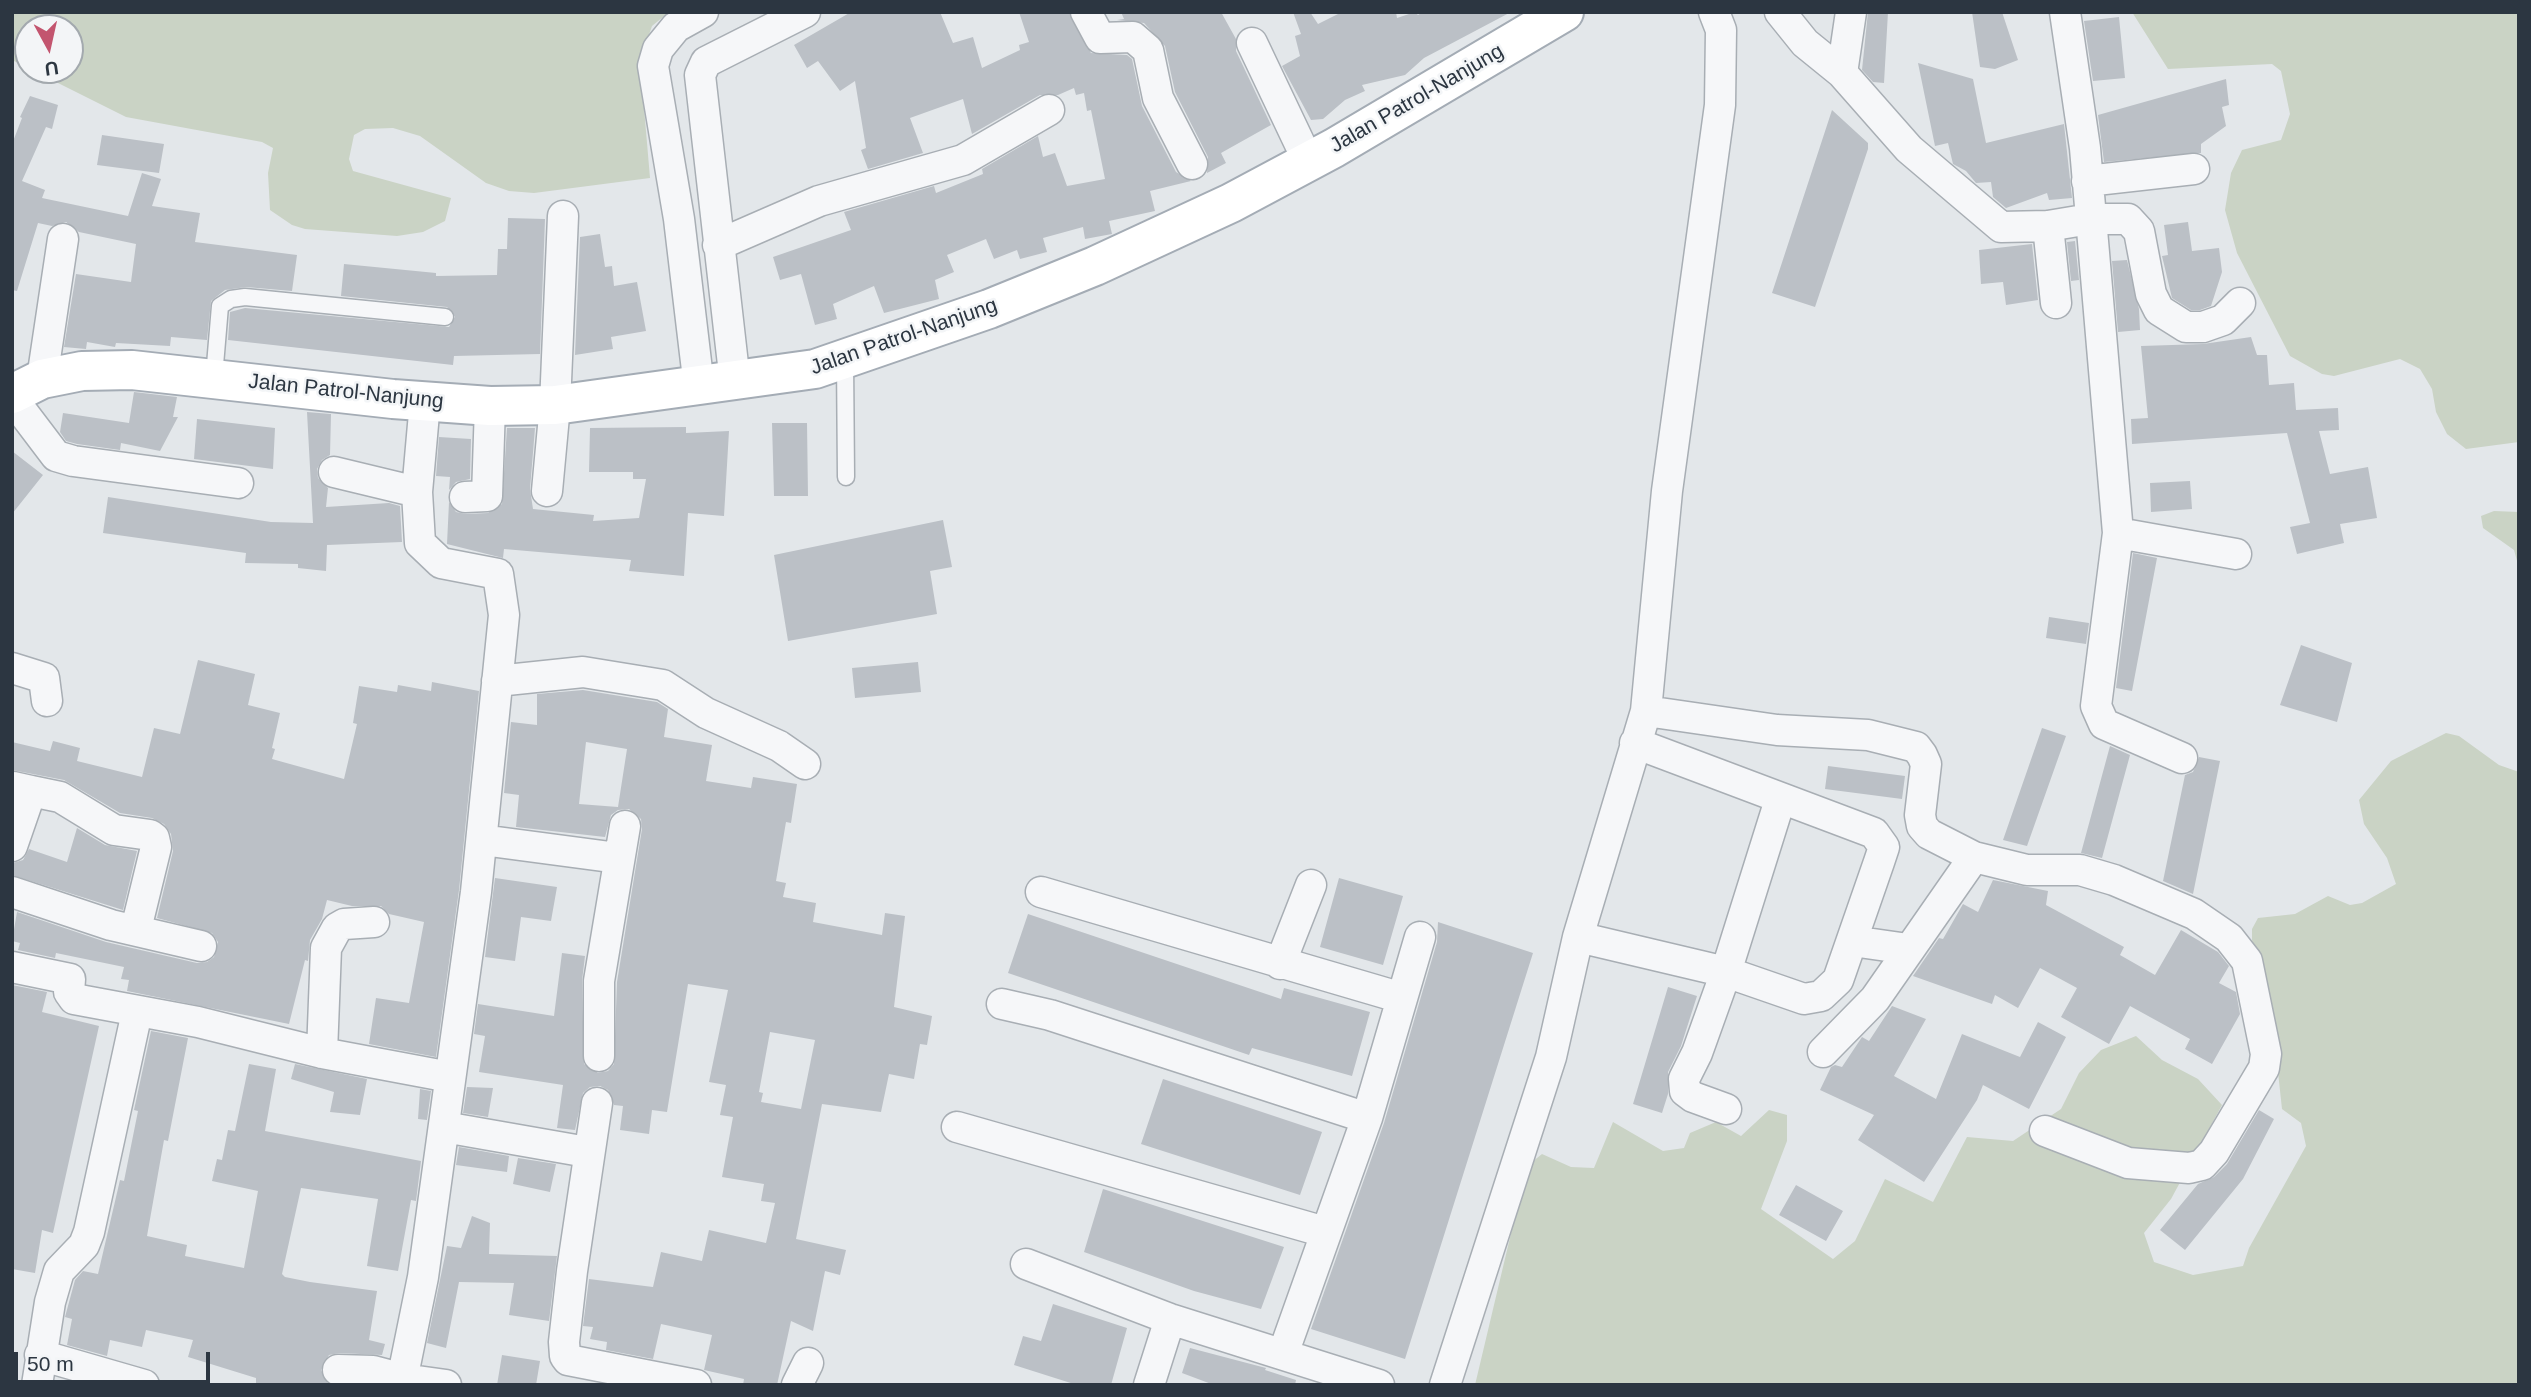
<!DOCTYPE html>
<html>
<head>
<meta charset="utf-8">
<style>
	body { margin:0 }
	#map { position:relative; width:2531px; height:1397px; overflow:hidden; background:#e3e7ea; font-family:Helvetica,sans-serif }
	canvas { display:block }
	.frame { position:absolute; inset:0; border:14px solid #2c3641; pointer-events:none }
	.north { position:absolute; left:14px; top:14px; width:70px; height:70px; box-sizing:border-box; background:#f3f5f7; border:2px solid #a3a9ae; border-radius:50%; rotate:172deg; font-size:19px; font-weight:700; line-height:28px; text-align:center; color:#2c3641 }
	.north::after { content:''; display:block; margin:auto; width:24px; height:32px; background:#c3556f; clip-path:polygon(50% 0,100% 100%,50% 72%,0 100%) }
	.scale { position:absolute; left:14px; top:1352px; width:196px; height:32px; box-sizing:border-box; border:4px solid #2c3641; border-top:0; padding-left:9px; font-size:21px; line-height:24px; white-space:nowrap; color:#2c3641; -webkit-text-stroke:5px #f3f5f7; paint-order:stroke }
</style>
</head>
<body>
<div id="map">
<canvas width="2531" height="1397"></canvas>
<div class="frame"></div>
<div class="north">U</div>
<div class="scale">50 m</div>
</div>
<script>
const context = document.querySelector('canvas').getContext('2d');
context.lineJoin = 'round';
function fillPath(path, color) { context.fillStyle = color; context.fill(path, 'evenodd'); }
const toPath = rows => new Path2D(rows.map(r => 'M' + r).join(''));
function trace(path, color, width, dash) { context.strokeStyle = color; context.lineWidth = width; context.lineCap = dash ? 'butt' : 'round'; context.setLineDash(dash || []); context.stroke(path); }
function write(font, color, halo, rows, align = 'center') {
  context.font = font + ' Helvetica,sans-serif'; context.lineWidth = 5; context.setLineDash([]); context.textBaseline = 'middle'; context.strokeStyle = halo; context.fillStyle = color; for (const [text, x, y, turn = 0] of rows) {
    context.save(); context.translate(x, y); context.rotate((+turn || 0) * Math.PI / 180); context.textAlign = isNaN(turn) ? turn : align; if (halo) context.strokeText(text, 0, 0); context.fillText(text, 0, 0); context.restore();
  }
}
fillPath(toPath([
	[12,12,669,12,652,26,640,61,650,178,534,193,509,191,486,183,420,136,393,128,365,129,354,135,349,159,353,171,451,198,445,221,423,232,397,236,305,229,292,225,270,210,268,173,273,148,262,142,126,117,32,70,70,70,70,28,28,28,28,68,12,60],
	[2132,12,2519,12,2519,442,2466,449,2447,434,2436,412,2432,389,2420,369,2400,359,2334,376,2322,374,2290,356,2237,253,2225,210,2231,173,2242,150,2281,140,2290,114,2281,71,2272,64,2168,69],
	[2494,511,2519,512,2519,568,2514,550,2483,528,2481,516],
	[2446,733,2459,736,2499,765,2519,772,2519,1385,1475,1385,1527,1166,1542,1154,1571,1167,1594,1168,1613,1122,1663,1151,1684,1148,1690,1133,1716,1122,1741,1136,1769,1110,1787,1115,1787,1141,1761,1209,1833,1259,1855,1241,1885,1179,1933,1202,1967,1137,2013,1141,2061,1109,2079,1073,2101,1050,2136,1036,2162,1060,2198,1079,2222,1105,2171,1199,2144,1233,2154,1262,2193,1275,2243,1266,2249,1248,2306,1146,2301,1123,2282,1109,2272,1017,2252,940,2252,929,2258,918,2295,914,2328,896,2350,905,2362,903,2396,884,2387,858,2364,824,2359,800,2391,761]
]), '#cad3c5');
fillPath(toPath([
	[851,12,940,12,953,43,973,37,982,68,1020,50,1019,45,1029,42,1019,12,1069,12,1091,53,1127,55,1132,59,1142,106,1176,172,1191,181,1150,191,1155,211,1109,221,1112,234,1085,239,1083,227,1043,238,1047,252,1020,259,1017,250,994,259,986,239,947,255,954,272,935,280,939,299,884,313,874,286,833,304,837,319,815,325,801,274,780,280,773,257,851,230,844,212,934,186,936,193,983,174,982,169,1038,136,1043,157,1055,153,1067,186,1105,179,1091,110,1087,111,1084,93,1076,95,1074,88,1058,95,1040,95,972,134,963,99,910,118,923,153,868,169,861,150,866,148,855,81,840,91,818,61,807,68,794,45],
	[1121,12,1221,12,1236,39,1236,51,1271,125,1221,153,1226,163,1207,173,1208,157,1175,92,1165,46,1144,23,1117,20,1124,19],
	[1293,12,1310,12,1318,24,1342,12,1396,12,1397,18,1415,12,1418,15,1423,12,1511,12,1424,58,1405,75,1362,85,1365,91,1345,100,1323,119,1311,120,1282,66,1300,56,1295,36,1301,34],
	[1868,12,1888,12,1884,83,1873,82,1862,70],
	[1972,12,2002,12,2018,60,1995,69,1980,67],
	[2119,17,2125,78,2093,81,2084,21],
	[1918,63,1973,79,1986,143,2064,124,2072,198,2049,200,2047,193,2006,208,1993,197,1991,182,1976,183,1966,171,1953,164,1948,143,1935,146],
	[2226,79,2229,105,2222,107,2226,126,2201,144,2201,153,2104,162,2098,115],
	[30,96,58,105,52,129,46,127,22,181,45,190,42,198,128,216,142,173,161,179,152,206,200,213,195,242,297,255,292,291,246,287,225,290,211,301,207,340,171,337,170,346,116,343,115,347,87,342,86,349,64,347,76,274,131,282,136,244,79,232,66,222,52,226,38,223,17,291,12,290,12,144,22,118,20,117],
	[1832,110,1868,143,1868,149,1815,307,1772,293],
	[102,135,164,144,159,173,97,165],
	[508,218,545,219,540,354,454,356,453,365,228,340,230,312,245,308,449,327,455,317,447,307,341,296,344,264,436,273,436,276,497,275,498,249,507,249],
	[2188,222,2192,251,2219,248,2222,272,2211,306,2200,310,2191,310,2172,298,2162,256,2168,255,2164,225],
	[600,234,605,267,612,266,614,286,637,282,646,331,611,337,613,349,575,355,580,237],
	[2075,241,2079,280,2071,281,2067,242],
	[2032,244,2038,300,2006,305,2003,282,1981,284,1979,250],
	[2127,260,2139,309,2140,330,2118,332,2112,261],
	[2251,337,2257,355,2267,355,2269,385,2294,383,2296,410,2338,408,2339,430,2319,431,2330,474,2368,467,2377,518,2340,524,2344,543,2297,554,2290,527,2310,523,2287,433,2132,444,2131,419,2148,418,2141,346,2203,344],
	[134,392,177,397,173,417,178,417,160,451,121,443,120,450,77,444,66,441,60,432,63,413,129,423],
	[307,412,331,414,330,455,322,460,317,469,318,478,328,488,326,507,389,503,400,506,402,542,327,545,326,571,298,568,298,564,245,563,246,553,103,533,108,497,271,522,313,523],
	[197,419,275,428,273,469,194,459],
	[772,423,807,423,808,496,774,496],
	[686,427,686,433,729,431,724,516,688,513,684,576,629,571,631,560,504,549,503,558,447,544,449,502,456,512,466,514,488,513,502,504,507,428,535,428,530,489,533,509,594,515,593,521,639,518,646,479,633,479,633,472,589,472,590,428],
	[439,437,471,439,470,479,456,482,449,490,450,477,436,476],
	[12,451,43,475,12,514],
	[2190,481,2192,509,2151,512,2150,483],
	[943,520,952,567,930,571,937,614,788,641,774,555],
	[2133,553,2157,558,2132,691,2116,688],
	[2049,617,2089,623,2086,644,2046,638],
	[2301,645,2352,663,2337,722,2280,705],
	[198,660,255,674,248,705,280,713,272,748,275,749,272,759,344,779,357,724,353,723,359,686,397,692,398,685,431,691,432,682,479,691,459,890,436,1057,369,1044,376,998,409,1003,424,922,389,914,381,906,352,906,327,900,322,919,310,940,308,961,305,960,289,1024,127,991,129,980,121,979,124,967,56,953,55,958,18,950,20,943,12,941,17,912,106,942,197,963,207,962,214,957,218,942,212,933,157,918,173,851,171,834,164,824,152,818,120,813,64,780,12,770,12,742,50,751,53,741,80,748,77,761,142,777,154,728,180,734],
	[918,662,921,692,855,698,852,668],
	[583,690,657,702,668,709,664,737,712,745,706,781,751,788,753,777,797,784,791,823,786,822,776,881,786,883,783,897,816,903,813,922,882,935,885,913,905,916,894,1007,932,1016,927,1045,920,1044,914,1079,889,1074,881,1112,822,1104,796,1239,846,1250,840,1275,825,1271,813,1331,791,1321,777,1385,743,1385,744,1379,704,1370,712,1335,661,1324,653,1359,606,1350,607,1342,590,1339,593,1327,583,1326,589,1279,653,1287,661,1252,702,1261,709,1230,766,1243,775,1203,761,1201,764,1184,722,1177,733,1117,720,1115,726,1085,709,1082,728,990,688,984,667,1112,652,1110,649,1134,620,1130,623,1106,614,1105,608,1090,600,1086,590,1087,583,1093,575,1130,557,1128,563,1085,479,1072,485,1036,474,1034,478,1004,554,1016,562,953,585,956,582,981,584,1064,598,1073,608,1071,614,1064,617,982,642,829,641,819,629,809,618,810,611,815,605,837,516,827,519,795,504,793,511,722,537,725,537,694],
	[586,742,627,749,618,807,579,804],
	[770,1032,815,1040,801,1109,761,1102,763,1093,759,1092],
	[2042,728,2066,736,2027,846,2003,840],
	[2110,746,2130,755,2102,858,2081,853],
	[2199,757,2220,761,2193,894,2163,881,2185,775,2193,772],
	[1828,766,1905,776,1902,799,1825,789],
	[77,828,105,845,137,851,123,910,12,875,13,863,23,860,29,849,67,862],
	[495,878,557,887,551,921,521,917,515,961,485,957],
	[1339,878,1403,896,1383,965,1320,947],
	[1993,880,2048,891,2046,905,2124,947,2120,955,2155,975,2181,930,2218,952,2229,966,2219,983,2236,992,2240,1014,2212,1064,2185,1049,2190,1039,2130,1006,2109,1044,2061,1017,2077,988,2040,968,2018,1008,1995,995,1992,1004,1913,976,1939,938,1943,939,1963,904,1978,912],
	[1028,914,1281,999,1284,988,1370,1012,1352,1076,1252,1048,1249,1055,1008,973],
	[1438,922,1533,953,1405,1359,1311,1329,1384,1123,1437,942],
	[12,985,47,992,42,1012,99,1026,53,1233,42,1230,35,1273,12,1269],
	[1668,987,1697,996,1681,1046,1668,1072,1668,1094,1662,1113,1633,1104],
	[1892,1006,1926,1019,1894,1076,1936,1099,1962,1034,2020,1057,2038,1022,2066,1037,2029,1109,1983,1085,1977,1100,1924,1182,1858,1140,1874,1115,1820,1090,1831,1067,1835,1065,1842,1067,1862,1037,1869,1041],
	[151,1031,188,1038,168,1141,164,1140,147,1236,187,1245,185,1256,244,1268,258,1191,212,1181,217,1159,222,1160,228,1130,235,1131,249,1064,276,1069,265,1131,421,1161,416,1201,411,1200,398,1271,367,1266,378,1199,301,1188,282,1274,285,1277,310,1282,377,1291,369,1340,385,1344,382,1355,339,1353,329,1355,321,1370,329,1385,256,1385,256,1378,188,1357,193,1340,146,1330,142,1347,110,1340,107,1356,67,1345,72,1319,65,1317,75,1280,83,1271,98,1274,120,1180,124,1181,138,1111,134,1110],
	[295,1064,367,1079,360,1115,330,1112,334,1092,291,1079],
	[1163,1079,1322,1132,1300,1195,1141,1144],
	[467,1087,493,1088,488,1117,463,1113],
	[420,1089,431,1091,427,1120,418,1119],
	[2259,1110,2274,1119,2243,1179,2185,1250,2160,1230,2198,1184,2214,1177,2227,1164],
	[459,1147,509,1156,507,1172,456,1165],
	[518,1158,556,1164,550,1192,513,1184],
	[1796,1185,1843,1211,1826,1241,1779,1215],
	[1103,1189,1284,1247,1261,1309,1194,1291,1084,1252],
	[472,1216,490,1223,489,1254,557,1256,549,1321,509,1315,514,1283,459,1282,446,1348,427,1343,447,1246,461,1248],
	[1053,1304,1127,1328,1111,1385,1077,1385,1014,1365,1023,1336,1041,1341],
	[1190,1348,1266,1368,1265,1370,1296,1380,1295,1385,1214,1385,1182,1373],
	[502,1355,540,1361,536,1385,497,1385]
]), '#bbc0c6');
const service = toPath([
	[845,360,846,477],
	[214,377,220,306,231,299,245,297,445,317]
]);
const minor = toPath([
	[1086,12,1100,38,1133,37,1148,50,1158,98,1192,164],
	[1780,12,1805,43,1842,73,1909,149,2001,227,2048,226,2090,219,2128,219,2139,231,2151,294,2159,310,2186,327,2203,327,2223,320,2240,303],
	[2065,12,2085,148,2118,533,2096,706,2104,724,2182,758],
	[1252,43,1308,161],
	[1842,73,1851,12],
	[2087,181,2194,169],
	[2048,226,2056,303],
	[718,245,819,201,963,160,1049,110],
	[42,379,63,239],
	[735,382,700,75,706,62,805,12],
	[699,387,679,219,653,66,658,49,676,27,703,12],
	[12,398,56,456,73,461,238,483],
	[334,472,417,492],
	[547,491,555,405,563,216],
	[465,497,487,496,490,406],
	[2118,533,2236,554],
	[12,668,44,678,47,701],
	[497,681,583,672,663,685,706,713,779,746,805,764],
	[1646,711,1777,730,1868,735,1916,747,1922,755,1926,764,1920,815,1922,826,1929,834,1974,857,1875,999,1823,1052],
	[31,791,60,797,114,830,150,835,154,838,156,847,136,929],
	[482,840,618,858],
	[12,846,31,791,13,787],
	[1974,857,2027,870,2080,870,2114,880,2194,914,2229,938,2247,961,2266,1054,2264,1068,2214,1152,2202,1165,2189,1168,2128,1163,2045,1131],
	[12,892,111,925,201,946],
	[1041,892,1402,998],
	[1578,937,1726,972,1804,999,1821,996,1838,980,1879,862,1884,847,1874,833,1635,743],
	[1852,941,1908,949],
	[1280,964,1311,885],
	[12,967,70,979,69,992,74,999,198,1022,322,1053,450,1077],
	[1002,1004,1050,1015,1367,1118],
	[322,1053,326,948,337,928,344,924,374,922],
	[599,1056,599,981,625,826],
	[597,1103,572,1271,564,1342,565,1356,568,1360,696,1385],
	[1726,1109,1693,1097,1685,1091,1684,1079,1697,1053,1726,972,1780,800],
	[444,1127,587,1152],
	[957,1127,1325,1232],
	[1026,1264,1170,1319,1379,1385],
	[1283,1354,1367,1118,1420,937],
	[40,1355,144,1385],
	[338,1370,373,1371,403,1379,446,1385],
	[37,1385,50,1302,59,1271,84,1245,89,1232,137,1012],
	[401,1385,423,1277,476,892,504,615,498,574,441,563,420,543,417,492,425,402],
	[797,1385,808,1363],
	[1149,1385,1170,1319],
	[1445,1385,1551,1057,1578,937,1646,711,1667,491,1720,105,1721,30,1714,12]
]);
const primary = toPath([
	[12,394,42,379,82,371,132,370,393,399,490,406,555,405,815,369,989,309,1095,266,1231,203,1334,148,1564,12]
]);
trace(service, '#a8aeb4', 19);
trace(minor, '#a8aeb4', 33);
trace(primary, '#a4acb5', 42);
trace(service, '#f6f7f9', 16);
trace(minor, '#f6f7f9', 30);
trace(primary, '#fff', 38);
write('21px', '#2c3641', '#f3f5f7', [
	["Jalan Patrol-Nanjung",1417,99,-30],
	["Jalan Patrol-Nanjung",904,337,-19],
	["Jalan Patrol-Nanjung",346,392,6]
]);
</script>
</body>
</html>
